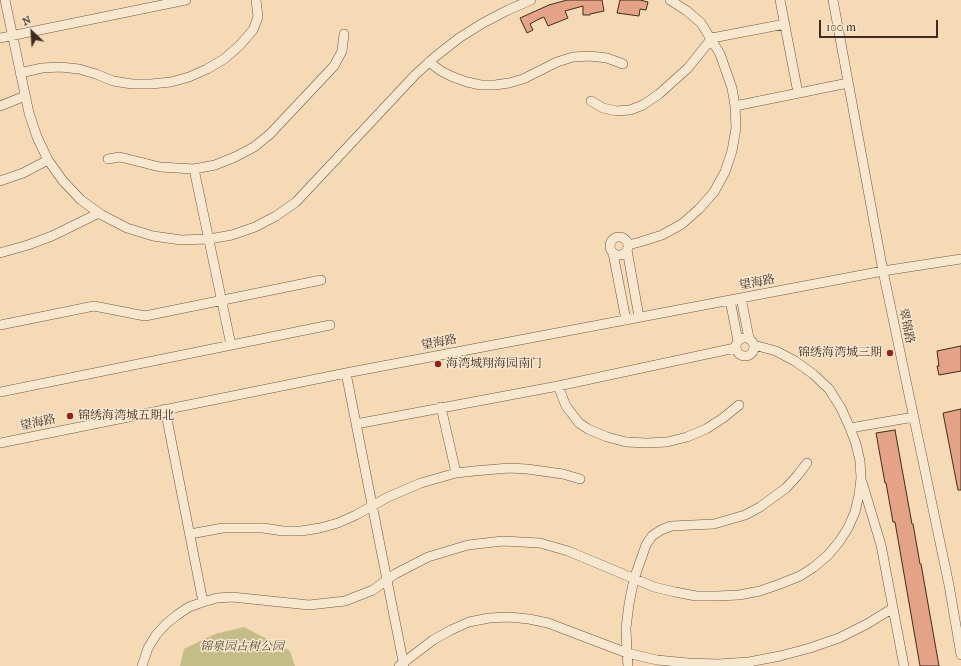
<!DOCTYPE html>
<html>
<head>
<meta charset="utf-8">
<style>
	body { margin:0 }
	#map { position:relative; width:961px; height:666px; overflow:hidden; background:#f5dab5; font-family:"IM FELL French Canon",serif }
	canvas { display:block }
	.north { position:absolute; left:12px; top:12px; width:40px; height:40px; -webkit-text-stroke:3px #f8e7cf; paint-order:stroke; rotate:335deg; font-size:11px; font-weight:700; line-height:16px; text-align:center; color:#3f2c20 }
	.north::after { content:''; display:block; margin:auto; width:14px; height:18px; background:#3f2c20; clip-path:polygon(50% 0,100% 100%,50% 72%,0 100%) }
	.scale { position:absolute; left:819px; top:20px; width:119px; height:18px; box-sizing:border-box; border:2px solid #3f2c20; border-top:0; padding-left:5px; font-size:12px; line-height:14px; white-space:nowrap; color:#3f2c20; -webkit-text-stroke:3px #f8e7cf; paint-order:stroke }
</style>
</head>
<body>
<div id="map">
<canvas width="961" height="666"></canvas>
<div class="north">N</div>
<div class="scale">100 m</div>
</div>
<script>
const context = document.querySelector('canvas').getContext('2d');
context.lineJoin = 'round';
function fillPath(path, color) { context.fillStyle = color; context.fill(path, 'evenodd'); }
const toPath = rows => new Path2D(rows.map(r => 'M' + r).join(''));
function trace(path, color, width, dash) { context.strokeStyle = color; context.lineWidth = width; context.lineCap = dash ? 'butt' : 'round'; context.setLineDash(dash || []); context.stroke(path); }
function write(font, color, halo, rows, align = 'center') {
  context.font = font + ' "IM FELL French Canon","Noto Serif SC",serif'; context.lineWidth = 3; context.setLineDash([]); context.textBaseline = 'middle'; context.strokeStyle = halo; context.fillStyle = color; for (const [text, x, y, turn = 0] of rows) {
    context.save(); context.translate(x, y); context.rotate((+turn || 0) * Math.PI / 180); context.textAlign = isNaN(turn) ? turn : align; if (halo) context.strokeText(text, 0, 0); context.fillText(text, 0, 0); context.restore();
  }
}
fillPath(toPath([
	[244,627,290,651,295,666,180,666,184,649,215,634]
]), '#c4bd88');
const building = toPath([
	[567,0,602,0,604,11,590,14,590,15,583,15,583,6,565,11,568,18,548,26,544,17,537,20,530,24,533,30,527,33,520,18,549,5,567,0],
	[620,0,640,0,648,2,646,10,640,9,639,16,617,13,620,0],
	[961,346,961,371,939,375,937,366,939,366,937,351,961,346],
	[961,409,961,490,958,490,943,413,961,409],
	[895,430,912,524,913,524,920,564,921,564,939,666,920,666,895,522,893,522,886,483,885,483,876,433,895,430]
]);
fillPath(building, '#e4a386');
trace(building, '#3f2c20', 1);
const minor = toPath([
	[5,0,29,113,37,137,48,160,63,181,81,200,102,215,127,228,153,236,181,240,209,239,232,235,255,227,276,216,296,202,415,75,436,56,459,38,483,23,508,10,531,0],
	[780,0,798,93],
	[833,0,883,271,949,585,961,655],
	[0,38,186,0],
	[429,62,441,71,453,77,467,82,481,85,495,85,509,83,523,79,557,62,573,57,590,56,607,58,623,64],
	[20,73,42,68,60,67,79,69,96,74,113,81,132,84,151,84,171,82,189,77,207,69,224,59,239,46,253,30,258,17,256,0],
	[591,101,603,108,616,111,630,110,643,105,659,94,688,68,712,38,785,24],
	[0,106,25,96],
	[735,106,848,83],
	[108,159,120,157,160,167,194,169,215,165,235,157,254,147,270,134,334,66,342,51,344,34],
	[194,169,231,345],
	[0,181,23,173,48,160],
	'610 246a9 9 0 1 1 18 0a9 9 0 1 1-18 0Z',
	[628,245,640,242,662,235,682,224,699,209,714,192,725,172,732,151,736,128,735,106,732,88,720,54,701,23,687,11,670,0],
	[627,250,639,317],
	[0,253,28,245,52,236,99,213],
	[613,253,626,320],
	[741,298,749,338],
	[730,300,738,341],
	[0,325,94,306,145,316,321,280],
	'736 347a9 9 0 1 1 18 0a9 9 0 1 1-18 0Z',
	[346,373,404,666],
	[558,386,566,406,579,423,588,429,607,437,626,442,647,443,667,442,687,437,706,429,723,418,739,405],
	[0,392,330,325],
	[441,407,456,473],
	[165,409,203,602],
	[356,424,558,386,735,348],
	[850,428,914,417],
	[0,443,346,373,883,271,961,259],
	[862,482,881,545,904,666],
	[190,534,223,528,263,528,283,531,301,531,320,528,338,523,356,515,388,497,421,483,456,473,474,471,509,468,527,469,563,474,580,479],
	[142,666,148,648,156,635,166,624,177,615,189,607,203,602,217,598,232,597,309,605,345,601,373,590,395,574,428,557,468,545,503,541,540,543,568,551,654,587,675,592,696,596,717,596,739,595,760,591,780,584,800,576,814,567,828,555,839,542,848,528,855,512,859,495,861,478,860,461,856,444,850,428,841,408,829,389,813,374,795,361,776,351,754,345],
	[399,666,433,640,451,630,469,622,489,618,509,617,529,619,548,623,627,653,657,660,688,663,718,664,749,662,780,656,810,648,839,638,867,624,893,608],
	[628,666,627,653,626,628,629,604,634,579,646,545,652,536,661,530,671,526,714,524,745,515,760,507,786,488,797,476,807,463]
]);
trace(minor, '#6c5845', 10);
trace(minor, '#f8e7cf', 9);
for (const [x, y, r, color] of [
	[890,353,4,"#8f2418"],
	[438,364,4,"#8f2418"],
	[70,416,4,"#8f2418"]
]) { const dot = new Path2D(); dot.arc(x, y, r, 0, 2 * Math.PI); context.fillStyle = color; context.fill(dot); trace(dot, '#f8e7cf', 1.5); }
write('12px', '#3f2c20', '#f8e7cf', [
	["望海路",757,283,-11],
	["翠锦路",906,326,78],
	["望海路",439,343,-11],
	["望海路",38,423,-12]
]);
write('12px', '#3f2c20', '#f8e7cf', [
	["锦绣海湾城三期",882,353,"right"],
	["海湾城翔海园南门",446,364],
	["锦绣海湾城五期北",78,416]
], 'left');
write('italic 12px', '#5a4935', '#f8e7cf', [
	["锦泉园古树公园",242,647]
]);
</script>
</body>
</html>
